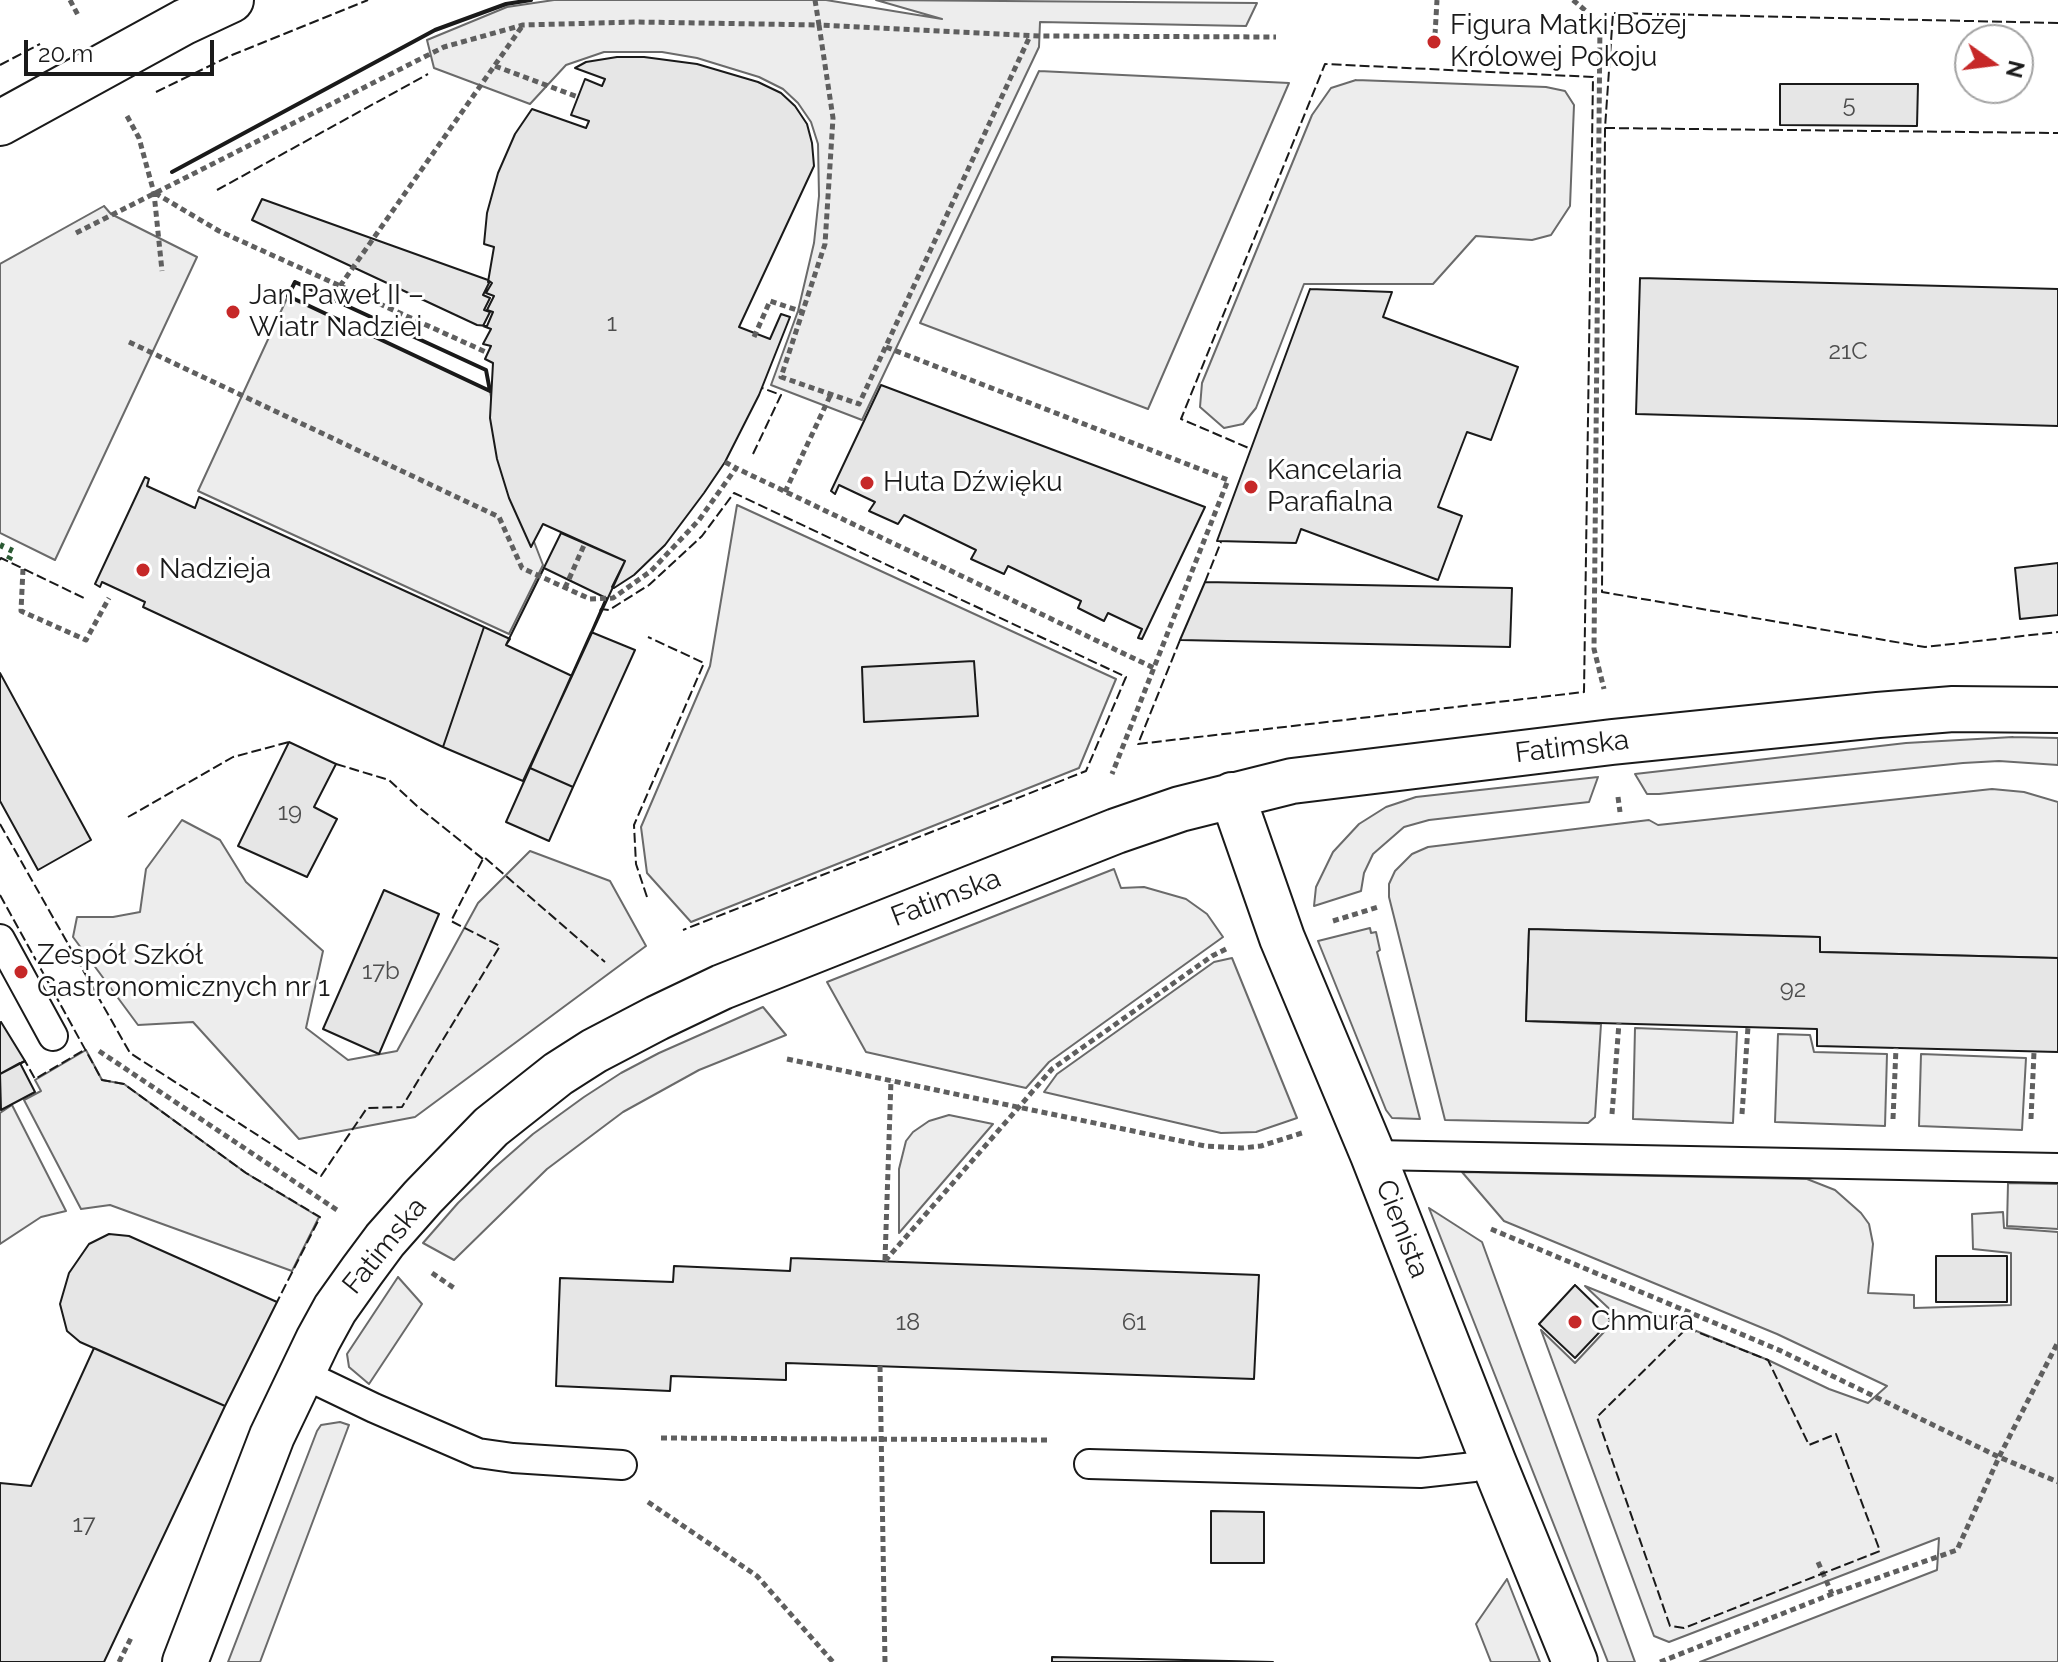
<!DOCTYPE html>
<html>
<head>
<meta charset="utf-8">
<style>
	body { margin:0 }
	#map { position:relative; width:2058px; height:1662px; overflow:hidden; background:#fff; font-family:Raleway,sans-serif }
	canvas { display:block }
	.north { position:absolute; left:1954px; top:24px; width:80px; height:80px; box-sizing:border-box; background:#fff; border:2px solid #a3a3a3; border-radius:50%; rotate:104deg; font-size:22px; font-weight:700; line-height:32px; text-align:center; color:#1a1a1a }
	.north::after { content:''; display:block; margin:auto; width:28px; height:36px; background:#c62828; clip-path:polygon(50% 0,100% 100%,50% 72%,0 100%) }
	.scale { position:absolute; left:24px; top:40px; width:190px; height:36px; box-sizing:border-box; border:4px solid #1a1a1a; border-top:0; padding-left:10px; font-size:24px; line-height:28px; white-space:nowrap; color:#1a1a1a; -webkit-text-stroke:6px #fff; paint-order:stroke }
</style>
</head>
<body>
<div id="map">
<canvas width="2058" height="1662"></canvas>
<div class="north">N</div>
<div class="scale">20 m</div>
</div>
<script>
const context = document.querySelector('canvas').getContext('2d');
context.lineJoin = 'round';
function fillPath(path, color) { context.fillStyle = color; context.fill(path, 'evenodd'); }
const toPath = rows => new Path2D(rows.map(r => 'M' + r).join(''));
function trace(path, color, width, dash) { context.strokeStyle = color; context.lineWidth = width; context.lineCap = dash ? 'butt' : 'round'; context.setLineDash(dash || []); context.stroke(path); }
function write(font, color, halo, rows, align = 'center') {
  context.font = font + ' Raleway,sans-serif'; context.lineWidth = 6; context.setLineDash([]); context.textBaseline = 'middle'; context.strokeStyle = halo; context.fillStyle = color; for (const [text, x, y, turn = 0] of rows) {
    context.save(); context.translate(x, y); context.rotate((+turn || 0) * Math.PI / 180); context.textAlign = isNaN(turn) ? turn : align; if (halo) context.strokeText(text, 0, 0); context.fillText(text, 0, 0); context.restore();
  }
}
const built = toPath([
	[554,0,826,0,942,19,876,0,1257,3,1246,26,1040,22,1039,47,862,420,771,385,798,311,814,243,819,196,818,144,811,122,798,103,783,89,759,77,697,58,662,52,604,52,566,65,530,104,434,68,427,40,507,7,554,0],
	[1039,71,1289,83,1148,409,920,323,1039,71],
	[1356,80,1546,87,1565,91,1574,105,1570,206,1551,235,1532,240,1476,236,1433,284,1304,284,1256,408,1243,424,1224,428,1200,407,1202,383,1312,115,1331,88,1356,80],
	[104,206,111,214,197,257,55,560,0,533,0,264,104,206],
	[288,296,490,391,502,459,543,565,509,634,198,491,288,296],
	[737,505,1116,679,1079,768,691,922,647,873,641,827,710,666,737,505],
	[2013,737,2058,738,2058,765,1999,761,1963,763,1659,794,1647,794,1635,774,1906,743,2013,737],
	[1598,777,1589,802,1429,820,1404,827,1373,854,1364,873,1361,891,1314,906,1316,887,1333,852,1359,824,1386,807,1416,797,1598,777],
	[1992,789,2024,792,2058,802,2058,958,1820,952,1819,937,1529,929,1526,1021,1601,1024,1595,1117,1588,1123,1445,1120,1389,897,1389,884,1395,871,1412,854,1428,847,1649,820,1658,825,1992,789],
	[182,820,220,840,246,882,323,951,306,1028,348,1060,397,1051,478,903,530,851,610,881,646,946,415,1117,299,1139,193,1022,138,1025,73,937,77,917,113,917,140,912,146,869,182,820],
	[1114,869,1121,888,1144,887,1186,899,1207,914,1223,937,1049,1062,1026,1088,866,1052,827,982,1114,869],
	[1370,928,1371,933,1376,932,1380,950,1377,952,1420,1119,1392,1118,1386,1110,1318,941,1370,928],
	[1232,958,1297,1118,1256,1132,1221,1133,1044,1092,1057,1074,1214,962,1232,958],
	[763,1007,786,1035,699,1070,623,1112,547,1169,454,1260,423,1243,458,1203,493,1169,533,1134,584,1097,621,1073,659,1053,763,1007],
	[1635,1028,1737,1032,1733,1123,1633,1119,1635,1028],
	[1778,1034,1810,1035,1814,1052,1887,1054,1885,1126,1775,1122,1778,1034],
	[86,1050,102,1080,124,1084,246,1173,319,1217,292,1271,110,1205,81,1209,24,1100,41,1091,35,1080,86,1050],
	[1921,1054,2026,1058,2022,1130,1919,1126,1921,1054],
	[12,1105,66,1211,41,1217,0,1244,0,1113,12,1105],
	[949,1115,993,1124,899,1233,899,1169,906,1141,913,1132,929,1121,949,1115],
	[1462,1172,1807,1179,1835,1190,1861,1213,1869,1224,1873,1244,1868,1293,1914,1295,1914,1308,2011,1305,2011,1253,1973,1249,1972,1214,2003,1212,2004,1228,2058,1232,2058,1662,1700,1662,1937,1570,1939,1538,1669,1642,1654,1636,1541,1330,1575,1363,1618,1317,1585,1286,1768,1360,1829,1389,1868,1403,1887,1386,1777,1334,1504,1221,1462,1172],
	[2008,1183,2058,1184,2058,1229,2007,1226,2008,1183],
	[1429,1208,1482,1242,1635,1662,1608,1662,1429,1208],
	[398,1277,422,1304,369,1384,349,1367,347,1354,398,1277],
	[340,1422,349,1425,260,1662,228,1662,317,1431,321,1425,340,1422],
	[1507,1579,1540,1662,1491,1662,1476,1624,1507,1579]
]);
fillPath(built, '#ededed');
trace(built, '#6a6a6a', 2);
const building = toPath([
	[617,57,644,57,697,64,758,82,781,93,795,106,807,124,812,143,814,166,739,327,770,339,781,314,790,317,759,395,725,462,704,493,665,545,634,575,614,588,612,587,625,561,543,524,531,547,509,498,497,459,490,418,493,363,485,359,491,346,483,344,491,329,483,326,490,312,484,310,490,298,483,295,489,283,488,282,494,247,484,244,487,213,498,173,515,134,532,109,586,128,589,121,571,115,585,79,602,86,605,79,575,68,586,62,617,57],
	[1780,84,1918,84,1917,126,1780,125,1780,84],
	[262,199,488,280,492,283,486,293,494,296,487,310,493,312,487,326,477,325,252,220,262,199],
	[1640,278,2058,289,2058,426,1636,414,1640,278],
	[1310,289,1392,292,1383,317,1518,367,1491,440,1467,432,1438,507,1462,516,1438,580,1301,529,1296,543,1217,541,1310,289],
	[881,385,1205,507,1142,639,1138,638,1142,629,1108,613,1104,621,1078,608,1081,601,1008,566,1004,574,971,559,976,550,904,515,898,524,869,511,875,502,839,485,835,494,831,491,881,385],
	[145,477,149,479,147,486,195,508,199,497,484,627,443,747,143,607,145,602,102,582,100,587,95,584,145,477],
	[561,533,625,561,572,676,506,645,561,533],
	[2058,563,2058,615,2020,619,2015,568,2058,563],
	[544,568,606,598,572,676,506,645,544,568],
	[1205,582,1512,588,1510,647,1180,640,1205,582],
	[484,627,510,639,506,645,572,676,523,781,443,747,484,627],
	[591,632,635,650,573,787,530,768,591,632],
	[974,661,978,716,864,722,862,667,974,661],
	[0,673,91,840,38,870,0,801,0,673],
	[289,742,336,764,314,807,337,819,307,877,238,846,289,742],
	[530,768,573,787,549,841,506,822,530,768],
	[384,890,439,914,379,1054,323,1029,384,890],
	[1529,929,1820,937,1820,952,2058,958,2058,1052,1817,1046,1817,1029,1526,1021,1529,929],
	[1,1022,25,1061,0,1074,0,1023,1,1022],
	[20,1063,35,1092,1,1110,0,1074,20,1063],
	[109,1234,129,1236,277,1302,225,1406,80,1342,67,1331,60,1304,69,1273,89,1244,109,1234],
	[1936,1256,2007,1256,2007,1302,1936,1302,1936,1256],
	[791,1258,1259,1275,1254,1379,786,1363,786,1380,671,1376,670,1391,556,1386,560,1278,673,1282,674,1266,790,1271,791,1258],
	[1575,1285,1611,1320,1575,1358,1539,1324,1575,1285],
	[94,1348,225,1406,104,1662,0,1662,0,1483,31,1486,94,1348],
	[1211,1511,1264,1512,1264,1563,1211,1563,1211,1511],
	[1052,1657,1273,1662,1052,1662,1052,1657]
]);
fillPath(building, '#e6e6e6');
trace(building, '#1a1a1a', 2);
const lane = toPath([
	[0,939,53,1036],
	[1373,1155,2058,1168],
	[301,1373,374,1408,478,1453,513,1458,622,1465],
	[1089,1464,1420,1473,1474,1467,1493,1461]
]);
const street = toPath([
	[1232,795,1282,938,1373,1155,1493,1461,1575,1662],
	[185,1662,272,1436,318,1340,335,1309,362,1271,385,1240,423,1197,491,1127,558,1074,594,1051,657,1018,722,987,1116,831,1180,809,1292,781,1612,742,1878,715,1953,709,2058,710]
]);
const secondary = toPath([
	[0,123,184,22,231,0]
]);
trace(lane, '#1a1a1a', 32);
trace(street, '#1a1a1a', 48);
trace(secondary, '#1a1a1a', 48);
trace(toPath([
	[70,0,79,17],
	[815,0,819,25,1040,36,1276,37],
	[1573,0,1600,23,1594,649,1604,689],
	[1435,35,1437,0],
	[495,66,578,97],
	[127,116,139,138,154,193,162,271],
	[155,193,219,231,488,353],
	[76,233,444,47,523,25,637,22,819,25,833,118,825,244,781,377,859,404,1030,36],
	[340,286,523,25],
	[754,337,770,301,803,312],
	[129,342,499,517,522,568,590,599,613,598,651,571,699,520,736,468,1156,669],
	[886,347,1228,480,1112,774],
	[725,462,736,468],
	[785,492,831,394],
	[23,569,21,611,86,640,109,598],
	[565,588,585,543],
	[1618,797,1620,812],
	[1333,921,1378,907],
	[99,1051,337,1210],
	[787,1059,1205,1146,1242,1148,1261,1146,1305,1132],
	[1612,1114,1619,1023],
	[1742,1114,1748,1027],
	[1893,1119,1896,1048],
	[2031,1119,2034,1052],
	[1491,1229,1779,1350,1999,1457,2058,1482],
	[885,1260,891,1080],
	[885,1261,1052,1069,1212,956,1226,949],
	[432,1273,454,1288],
	[880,1366,885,1662],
	[661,1438,1051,1440],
	[648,1502,757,1576,833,1662],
	[1818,1562,1832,1594],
	[119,1662,131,1638],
	[1660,1662,1832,1594,1957,1550,1999,1457,2058,1342]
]), '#5f5f5f', 5, [6, 4]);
trace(lane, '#fff', 28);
trace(street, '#fff', 44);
trace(secondary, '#fff', 44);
trace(toPath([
	[0,545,13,551,8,561]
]), '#2b5a34', 6, [4, 6]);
trace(toPath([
	[2058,23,1613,13,1605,128,1602,592,1925,647,2058,632],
	[0,65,40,44],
	[156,92,232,55,368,0],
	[1605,128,2058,133],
	[217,190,428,74],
	[753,454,781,395,762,388],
	[0,560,1,558,86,599],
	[1205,582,1221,542],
	[600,611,601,609,609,610,649,585,702,536,734,493,1126,677,1086,771,683,930],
	[1180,640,1138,744,1584,692,1593,77,1325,64,1181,419,1251,449],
	[336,764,389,780,417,806,483,859,484,857,605,962],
	[128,817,233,757,289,742],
	[0,824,130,1053,321,1176,367,1108,402,1107,500,946,451,921,483,859],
	[0,895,102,1080,124,1084,246,1173,320,1217,277,1302],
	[647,897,636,864,634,825,704,663,648,637],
	[21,1063,25,1061,35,1079,86,1049],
	[1687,1328,1768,1360,1809,1445,1836,1434,1880,1551,1684,1628,1670,1626,1597,1417,1687,1328]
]), '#1a1a1a', 2, [10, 4]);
trace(toPath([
	[172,172,435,30,506,4,531,0],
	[295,282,486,370,490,391,288,296,295,282]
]), '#1a1a1a', 4);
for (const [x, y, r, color] of [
	[1434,42,8,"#c62828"],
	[233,312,8,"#c62828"],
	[867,483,8,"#c62828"],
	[1251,487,8,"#c62828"],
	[143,570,8,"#c62828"],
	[21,972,8,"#c62828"],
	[1575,1322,8,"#c62828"]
]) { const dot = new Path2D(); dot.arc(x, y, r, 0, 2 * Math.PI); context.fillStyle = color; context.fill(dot); trace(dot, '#fff', 3); }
write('24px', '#4d4d4d', null, [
	["5",1849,105],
	["1",612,324],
	["21C",1848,352],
	["19",290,813],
	["17b",381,972],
	["92",1793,990],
	["18",908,1323],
	["61",1134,1323],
	["17",84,1525]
]);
write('28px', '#1a1a1a', '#fff', [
	["Figura Matki Bożej",1450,26],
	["Królowej Pokoju",1450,58],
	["Jan Paweł II –",249,296],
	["Wiatr Nadziei",249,328],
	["Kancelaria",1267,471],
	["Parafialna",1267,503],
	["Huta Dźwięku",883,483],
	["Nadzieja",159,570],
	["Zespół Szkół",37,956],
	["Gastronomicznych nr 1",37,988],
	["Chmura",1591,1322]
], 'left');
write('28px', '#1a1a1a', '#fff', [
	["Fatimska",1572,747,-7],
	["Fatimska",946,898,-21],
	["Cienista",1402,1229,69],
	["Fatimska",385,1246,-51]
]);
</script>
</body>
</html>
